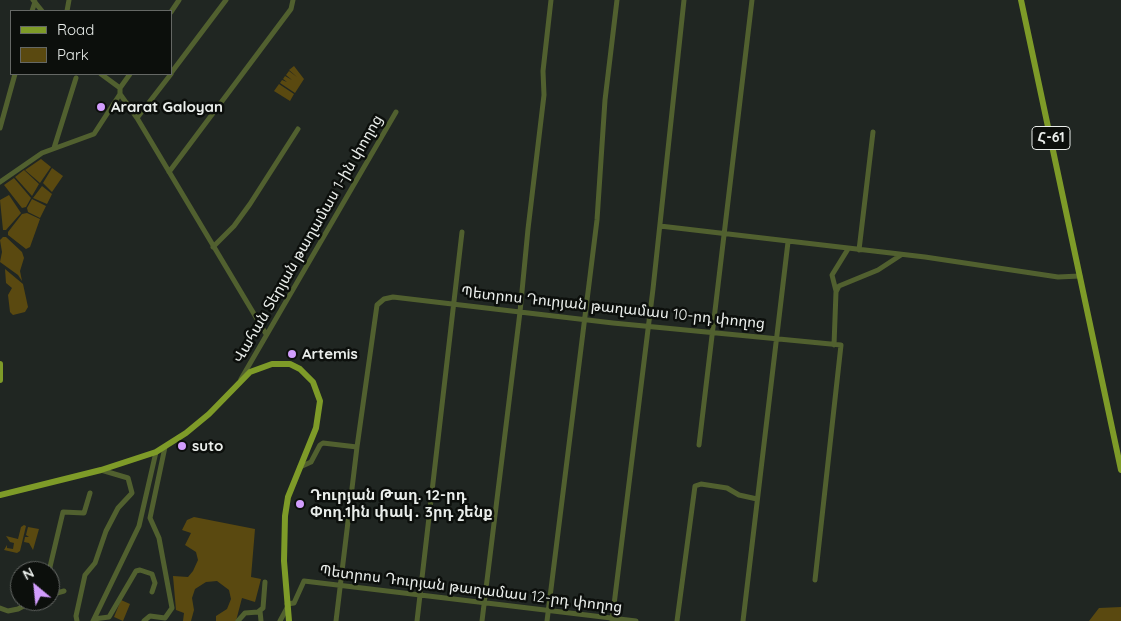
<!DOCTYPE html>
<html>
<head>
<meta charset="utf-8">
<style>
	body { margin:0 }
	#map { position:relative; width:1121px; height:621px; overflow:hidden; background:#202622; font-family:Quicksand,sans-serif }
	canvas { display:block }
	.legend { position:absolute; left:10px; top:10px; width:162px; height:65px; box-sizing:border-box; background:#0c0f0c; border:1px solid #656865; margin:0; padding:6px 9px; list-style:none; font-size:15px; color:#eaeeeb }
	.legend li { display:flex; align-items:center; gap:10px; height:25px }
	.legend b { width:25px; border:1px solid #656865 }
	.north { position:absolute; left:10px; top:561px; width:50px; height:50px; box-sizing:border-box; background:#0c0f0c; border:1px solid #656865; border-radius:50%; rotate:332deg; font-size:14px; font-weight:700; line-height:20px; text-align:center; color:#eaeeeb }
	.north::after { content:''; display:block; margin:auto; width:18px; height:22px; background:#d29dfd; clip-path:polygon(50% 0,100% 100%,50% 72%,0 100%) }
</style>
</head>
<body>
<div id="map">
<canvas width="1121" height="621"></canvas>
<ul class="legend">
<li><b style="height:6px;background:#7e9b28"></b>Road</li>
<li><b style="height:14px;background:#5a4910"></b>Park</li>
</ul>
<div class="north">N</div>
</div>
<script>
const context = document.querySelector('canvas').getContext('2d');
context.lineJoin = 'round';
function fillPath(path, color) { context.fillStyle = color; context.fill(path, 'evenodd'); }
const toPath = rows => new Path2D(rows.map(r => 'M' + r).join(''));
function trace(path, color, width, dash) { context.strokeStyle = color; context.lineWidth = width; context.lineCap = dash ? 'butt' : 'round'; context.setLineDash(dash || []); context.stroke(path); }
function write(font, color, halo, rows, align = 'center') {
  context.font = font + ' Quicksand,"Noto Sans Armenian",sans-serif'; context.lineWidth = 5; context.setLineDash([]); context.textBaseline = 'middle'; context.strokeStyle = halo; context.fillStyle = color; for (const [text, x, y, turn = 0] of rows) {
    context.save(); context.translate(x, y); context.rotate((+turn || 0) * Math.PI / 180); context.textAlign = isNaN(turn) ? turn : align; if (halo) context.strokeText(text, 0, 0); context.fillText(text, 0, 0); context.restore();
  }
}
fillPath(toPath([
	[294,66,304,79,295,93,280,83,282,80,287,82,283,79,285,76,292,80,286,75,289,71,297,77,289,70],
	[279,84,294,94,290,101,274,91],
	[41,159,51,167,40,183,25,170],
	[52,168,63,176,52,192,43,183],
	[24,170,39,184,32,196,15,177],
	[14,178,31,198,26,207,22,208,4,185],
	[42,186,52,194,47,204,33,198],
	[9,195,21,213,6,230,3,230,0,200],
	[32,199,46,206,40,218,28,212,27,208],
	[27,213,40,219,30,247,26,249,8,235,8,232,22,214],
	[3,237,6,237,22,252,24,258,20,271,22,281,18,275,0,262,2,252,0,240],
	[5,269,23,284,28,307,25,312,13,315,10,312,8,295,12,288,6,283],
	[194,517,255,529,251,577,261,579,255,602,242,598,236,621,216,621,216,616,227,609,231,599,229,590,217,581,206,582,195,589,192,598,194,610,191,621,183,621,184,613,176,610,173,576,188,577,193,571,198,560,196,552,185,545,191,533,182,530,187,520],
	[24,525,26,526,20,551,17,553,4,550,7,545,7,548,13,549,14,543,10,542,6,536,18,539,21,527],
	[28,527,39,529,33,550,29,543,24,542,25,537,29,537,26,535],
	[121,600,130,604,123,621,114,617],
	[1121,607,1121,621,1089,621,1099,608]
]), '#5a4910');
trace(toPath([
	[33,0,42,11],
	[32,11,35,2],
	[67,11,69,0],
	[171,12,179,0],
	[171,73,226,0],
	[101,74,120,88],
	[120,94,137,118,266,334],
	[137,118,171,74],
	[0,128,15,74],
	[54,148,76,78],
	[169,172,291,9,293,0],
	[0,182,42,153,94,134,120,94,120,88,130,74],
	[660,226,925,257,1058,277,1080,276],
	[213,247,234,226,250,204,298,129],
	[859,250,873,132],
	[836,291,832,275,848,249],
	[834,345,836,292,839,286,878,270,901,255],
	[241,379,396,112],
	[699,445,752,0],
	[300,467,311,462,320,445,323,443,357,447],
	[49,571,63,512,84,513,90,493],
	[50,595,64,591],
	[287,604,294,603,304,581,636,621],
	[0,608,8,611,18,609,33,601],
	[260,611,261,621],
	[94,619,109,617,136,571,140,570,152,574,155,583,152,592],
	[77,621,76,616,85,575,95,563,106,531,118,508,132,493,128,478,101,470],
	[93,621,139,526,156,452],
	[144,621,150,616,165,618,172,608,159,538,150,518,165,447],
	[238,621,245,613,258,612,263,608,265,582],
	[280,621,287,608],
	[336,621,357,447,377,305,384,299,393,297,613,323,841,345,815,580],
	[417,621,462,232],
	[482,621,520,312,528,229,544,95,543,71,551,0],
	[547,621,597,220,605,100,617,0],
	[612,621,653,289,684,0],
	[677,621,695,486,701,484,727,488,739,495,757,499],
	[743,621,788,242]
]), '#51602f', 5);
trace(toPath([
	[1021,0,1121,470],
	[0,364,0,380],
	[0,495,101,470,156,452,186,433,209,414,250,372,272,364,290,364,300,369,313,382,320,401,316,428,288,497,285,516,284,561,289,621]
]), '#7e9b28', 6);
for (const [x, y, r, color] of [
	[101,107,5,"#d29dfd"],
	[292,354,5,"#d29dfd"],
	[182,446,5,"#d29dfd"],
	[300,504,5,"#d29dfd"]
]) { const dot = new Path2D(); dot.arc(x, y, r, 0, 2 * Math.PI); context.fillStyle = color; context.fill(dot); trace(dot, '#0c0f0c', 2); }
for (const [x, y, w] of [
	[1051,138,38]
]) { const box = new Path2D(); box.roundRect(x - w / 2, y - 11.5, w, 23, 4); context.fillStyle = '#0c0f0c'; context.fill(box); trace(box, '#eaeeeb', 1); }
write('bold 14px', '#eaeeeb', null, [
	["Հ-61",1051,138]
]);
write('bold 15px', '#eaeeeb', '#0c0f0c', [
	["Ararat Galoyan",111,107],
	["Artemis",302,354],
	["suto",192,446],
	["Դուրյան Թաղ. 12-րդ",310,495],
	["Փող.1ին փակ․ 3րդ շենք",310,512]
], 'left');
write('15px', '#eaeeeb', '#0c0f0c', [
	["Վահան Տերյան թաղամաս 1-ին փողոց",308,239,-60],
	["Պետրոս Դուրյան թաղամաս 10-րդ փողոց",613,308,6],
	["Պետրոս Դուրյան թաղամաս 12-րդ փողոց",471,589,7]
]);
</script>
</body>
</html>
